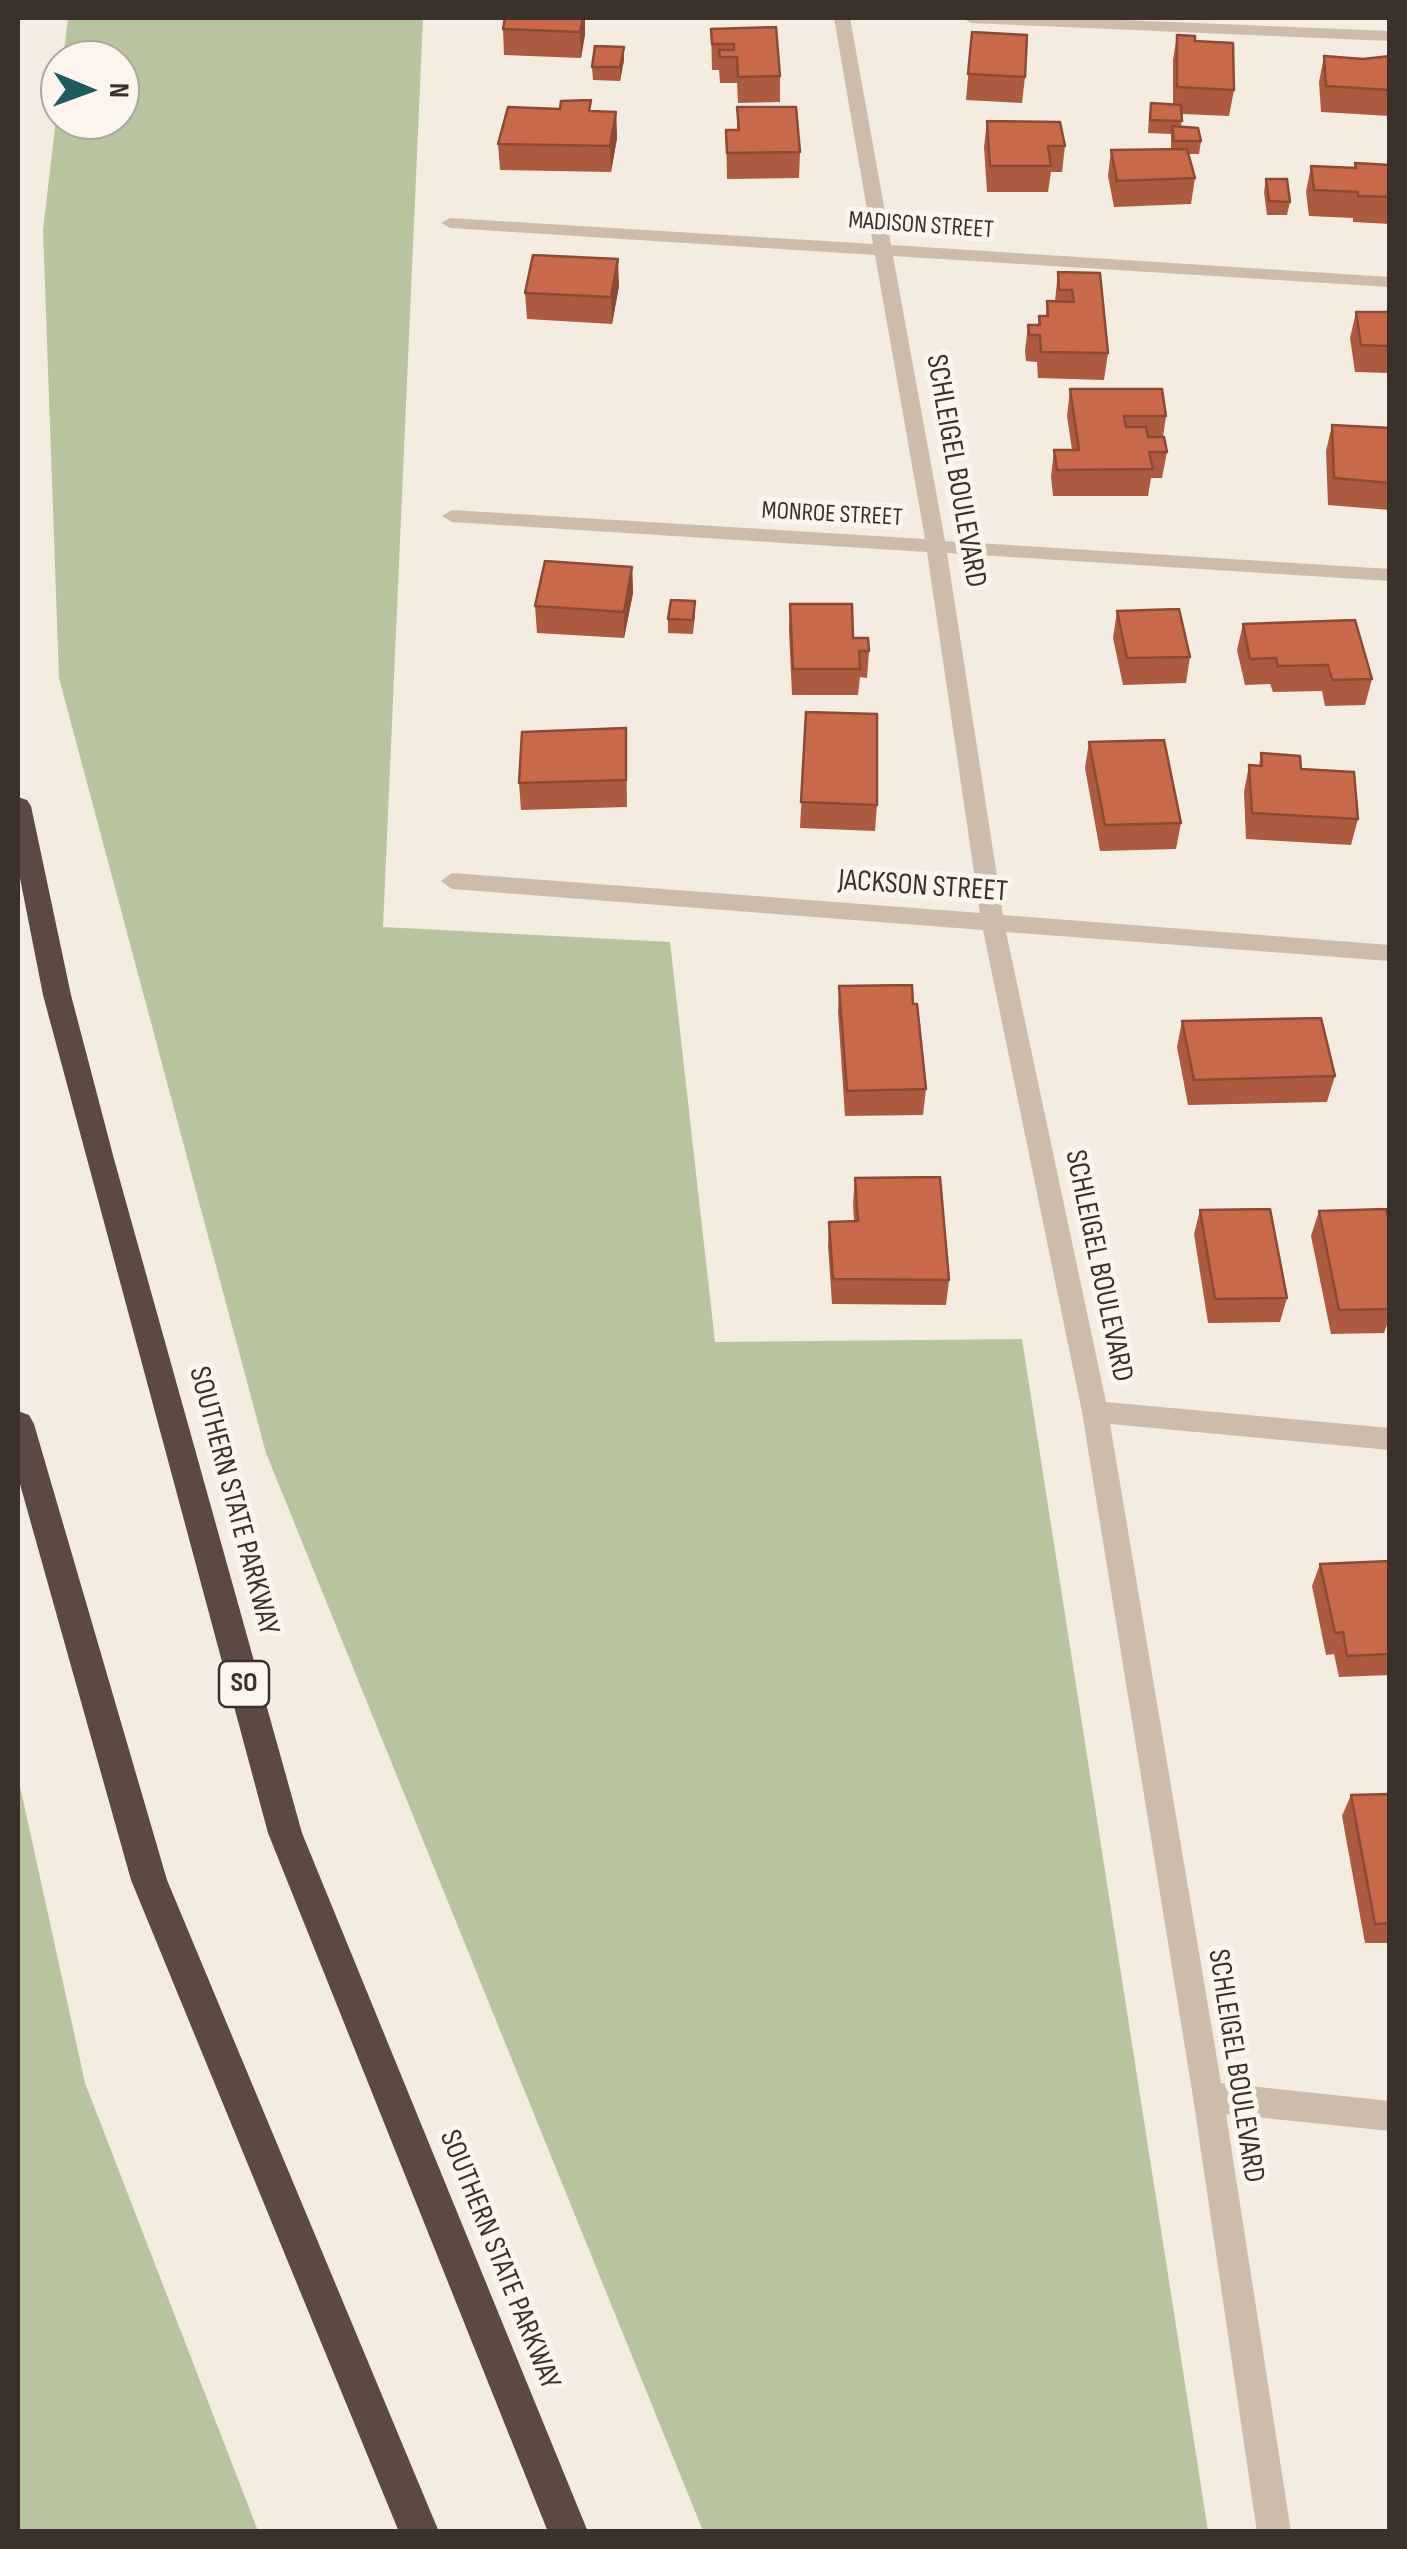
<!DOCTYPE html>
<html>
<head>
<meta charset="utf-8">
<style>
	body { margin:0 }
	#map { position:relative; width:1407px; height:2549px; overflow:hidden; background:#f4ebe1; font-family:"Sofia Sans Condensed",sans-serif }
	canvas { display:block }
	.frame { position:absolute; inset:0; border:20px solid #3b302b; pointer-events:none }
	.north { position:absolute; left:40px; top:40px; width:100px; height:100px; box-sizing:border-box; background:#fbf5ee; border:2px solid #aea6a0; border-radius:50%; rotate:91deg; font-size:28px; font-weight:700; line-height:40px; text-align:center; color:#3b302b }
	.north::after { content:''; display:block; margin:auto; width:35px; height:45px; background:#1f5a5e; clip-path:polygon(50% 0,100% 100%,50% 72%,0 100%) }
</style>
</head>
<body>
<div id="map">
<canvas width="1407" height="2549"></canvas>
<div class="frame"></div>
<div class="north">N</div>
</div>
<script>
const context = document.querySelector('canvas').getContext('2d');
context.lineJoin = 'round';
function fillPath(path, color) { context.fillStyle = color; context.fill(path, 'evenodd'); }
const toPath = rows => new Path2D(rows.map(r => 'M' + r).join(''));
function trace(path, color, width, dash) { context.strokeStyle = color; context.lineWidth = width; context.lineCap = dash ? 'butt' : 'round'; context.setLineDash(dash || []); context.stroke(path); }
function write(font, color, halo, rows, align = 'center') {
  context.font = font + ' "Sofia Sans Condensed",sans-serif'; context.lineWidth = 10; context.setLineDash([]); context.textBaseline = 'middle'; context.strokeStyle = halo; context.fillStyle = color; for (const [text, x, y, turn = 0] of rows) {
    context.save(); context.translate(x, y); context.rotate((+turn || 0) * Math.PI / 180); context.textAlign = isNaN(turn) ? turn : align; if (halo) context.strokeText(text, 0, 0); context.fillText(text, 0, 0); context.restore();
  }
}
fillPath(toPath([
	[68,18,423,18,383,927,670,942,715,1342,1022,1339,1208,2531,703,2531,266,1453,59,678,43,230,60,85,60,120,120,120,120,60,63,60],
	[18,1777,85,2083,258,2531,18,2531]
]), '#b8c4a0');
fillPath(toPath([
	[834,18,850,18,891,245,1390,277,1390,287,893,256,945,541,1390,569,1390,581,947,553,1003,915,1390,945,1390,961,1006,932,1106,1402,1390,1428,1390,1450,1110,1424,1221,2083,1390,2101,1390,2131,1226,2114,1291,2532,1257,2532,1193,2097,1082,1412,983,930,452,889,441,881,452,873,980,913,927,552,452,522,442,516,452,510,925,539,875,255,450,228,441,223,450,218,873,244,834,18],
	[963,18,1073,18,1390,31,1390,41,971,23,963,18]
]), '#cdbbac');
fillPath(toPath([
	[18,797,27,800,31,806,71,995,114,1159,302,1833,588,2532,548,2532,268,1833,43,995,18,868,18,797],
	[18,1411,29,1415,34,1424,167,1880,439,2532,399,2532,131,1880,18,1477,18,1411]
]), '#5c4a42');
fillPath(toPath([
	[505,18,585,34,581,58,504,55,503,29],
	[711,29,780,76,780,102,738,103,737,83,720,83,719,70,712,70],
	[972,32,1025,77,1022,103,966,100],
	[1177,35,1195,41,1234,90,1229,116,1182,114,1181,127,1201,141,1199,154,1189,154,1195,178,1191,204,1114,207,1108,176,1111,150,1171,149,1171,134,1148,133,1149,117,1151,103,1173,105,1173,60],
	[1324,56,1363,59,1390,56,1390,116,1321,112,1319,82],
	[624,60,620,81,593,80,592,67],
	[737,107,800,152,799,178,727,179,726,130,737,130],
	[592,111,616,112,617,138,611,172,500,170,498,144],
	[987,121,1065,146,1062,172,1051,172,1048,192,987,192,984,147],
	[1355,163,1390,165,1390,224,1353,222,1353,218,1309,216,1306,192,1311,166,1354,168],
	[1266,179,1290,202,1287,215,1267,215,1264,192],
	[1058,272,1100,273,1108,353,1104,380,1038,378,1037,362,1026,361,1025,351,1028,325,1038,325,1039,316,1046,316,1047,301,1055,301],
	[619,286,612,324,527,319,525,293],
	[1356,312,1390,312,1390,373,1355,372,1350,338],
	[1070,389,1166,416,1163,437,1167,452,1162,478,1151,478,1148,496,1053,496,1051,477,1054,450,1072,450,1067,416],
	[1332,425,1390,428,1390,510,1328,505,1326,451],
	[632,567,633,593,624,638,537,633,535,606],
	[790,604,853,638,869,651,867,678,860,677,858,695,792,695,789,631],
	[1117,611,1190,657,1186,683,1123,685,1113,638],
	[695,615,693,634,668,633,668,619],
	[1243,624,1372,679,1365,705,1325,706,1322,691,1273,692,1270,684,1245,685,1237,650],
	[806,712,877,805,875,831,800,828],
	[626,728,627,807,521,810,519,783],
	[1089,742,1181,823,1176,849,1100,851,1085,768],
	[1261,753,1358,819,1351,845,1246,839,1244,792,1249,765,1259,766],
	[839,986,913,1004,926,1089,923,1115,845,1116,838,1012],
	[1182,1021,1335,1076,1327,1102,1188,1105,1177,1047],
	[855,1178,949,1280,946,1305,832,1304,828,1246,829,1222,854,1221,853,1203],
	[1200,1210,1287,1298,1280,1322,1208,1323,1194,1234],
	[1319,1211,1390,1224,1390,1322,1388,1322,1384,1333,1331,1334,1311,1236],
	[1390,1561,1390,1675,1339,1677,1334,1654,1326,1655,1312,1586,1320,1564],
	[1390,1794,1390,1943,1365,1943,1342,1816,1351,1795]
]), '#ac5a40');
fillPath(toPath([
	[583,18,585,18,585,34,581,58,580,32],
	[624,47,624,60,620,81,620,67],
	[616,112,617,138,611,172,610,146],
	[618,259,619,286,612,324,611,297],
	[632,567,633,593,624,638,624,612]
]), '#8c4a34');
const building = toPath([
	[505,18,583,18,580,32,503,29,505,18],
	[776,27,780,76,738,77,737,57,720,57,719,50,734,50,734,44,712,44,711,29,776,27],
	[972,32,1027,35,1025,77,968,74,972,32],
	[1177,35,1195,36,1195,41,1233,43,1234,90,1177,87,1177,35],
	[595,46,624,47,620,67,592,67,595,46],
	[1324,56,1363,59,1390,56,1390,90,1326,86,1324,56],
	[591,100,589,111,616,112,610,146,498,144,508,107,560,109,561,101,591,100],
	[1151,103,1181,105,1182,121,1150,120,1151,103],
	[737,107,796,107,800,152,727,153,726,130,739,130,737,107],
	[987,121,1060,122,1065,146,1048,146,1051,166,990,166,987,121],
	[1172,126,1198,128,1201,141,1174,141,1172,126],
	[1187,149,1195,178,1117,181,1111,150,1187,149],
	[1355,163,1390,165,1390,197,1358,196,1358,192,1314,190,1311,166,1356,168,1355,163],
	[1266,179,1287,179,1290,202,1269,201,1266,179],
	[533,255,618,259,611,297,525,293,533,255],
	[1058,272,1100,273,1108,353,1041,352,1040,335,1029,335,1028,325,1040,325,1039,316,1048,316,1047,301,1074,302,1072,290,1059,290,1058,272],
	[1356,312,1390,312,1390,346,1361,345,1356,312],
	[1070,389,1162,389,1166,416,1124,416,1126,427,1146,427,1148,437,1164,437,1167,452,1149,452,1153,469,1057,470,1054,450,1079,450,1070,389],
	[1332,425,1390,428,1390,483,1334,478,1332,425],
	[545,561,632,567,624,612,535,606,545,561],
	[671,600,695,601,693,620,668,619,671,600],
	[790,604,852,604,853,638,868,638,869,651,859,651,860,669,793,669,790,604],
	[1179,609,1190,657,1127,658,1117,611,1179,609],
	[1355,620,1372,679,1332,680,1328,665,1278,666,1276,658,1250,659,1243,624,1355,620],
	[806,712,877,714,877,805,801,802,806,712],
	[626,728,626,780,519,783,522,732,626,728],
	[1164,740,1181,823,1105,825,1089,742,1164,740],
	[1261,753,1300,756,1301,769,1354,772,1358,819,1252,813,1249,765,1262,766,1261,753],
	[912,985,913,1004,917,1004,926,1089,847,1091,839,986,912,985],
	[1321,1018,1335,1076,1194,1080,1182,1021,1321,1018],
	[940,1177,949,1280,833,1279,829,1222,858,1221,855,1178,940,1177],
	[1270,1209,1287,1298,1215,1299,1200,1210,1270,1209],
	[1386,1209,1390,1224,1390,1309,1339,1310,1319,1211,1386,1209],
	[1390,1561,1390,1654,1347,1656,1343,1632,1335,1633,1320,1564,1390,1561],
	[1390,1794,1390,1923,1375,1924,1351,1795,1390,1794]
]);
fillPath(building, '#c8694b');
trace(building, '#8c4a34', 2.5);
write('25px', '#3b302b', '#fbf5ee', [
	["MADISON STREET",921,226,4],
	["MONROE STREET",832,515,3]
]);
for (const [x, y, w] of [
	[244,1684,50]
]) { const box = new Path2D(); box.roundRect(x - w / 2, y - 23, w, 46, 8); context.fillStyle = '#fbf5ee'; context.fill(box); trace(box, '#3b302b', 2.5); }
write('bold 28px', '#3b302b', null, [
	["SO",244,1684]
]);
write('30px', '#3b302b', '#fbf5ee', [
	["SCHLEIGEL BOULEVARD",955,471,80],
	["JACKSON STREET",923,887,4],
	["SCHLEIGEL BOULEVARD",1098,1266,78],
	["SOUTHERN STATE PARKWAY",233,1501,75],
	["SCHLEIGEL BOULEVARD",1235,2066,81],
	["SOUTHERN STATE PARKWAY",499,2260,68]
]);
</script>
</body>
</html>
